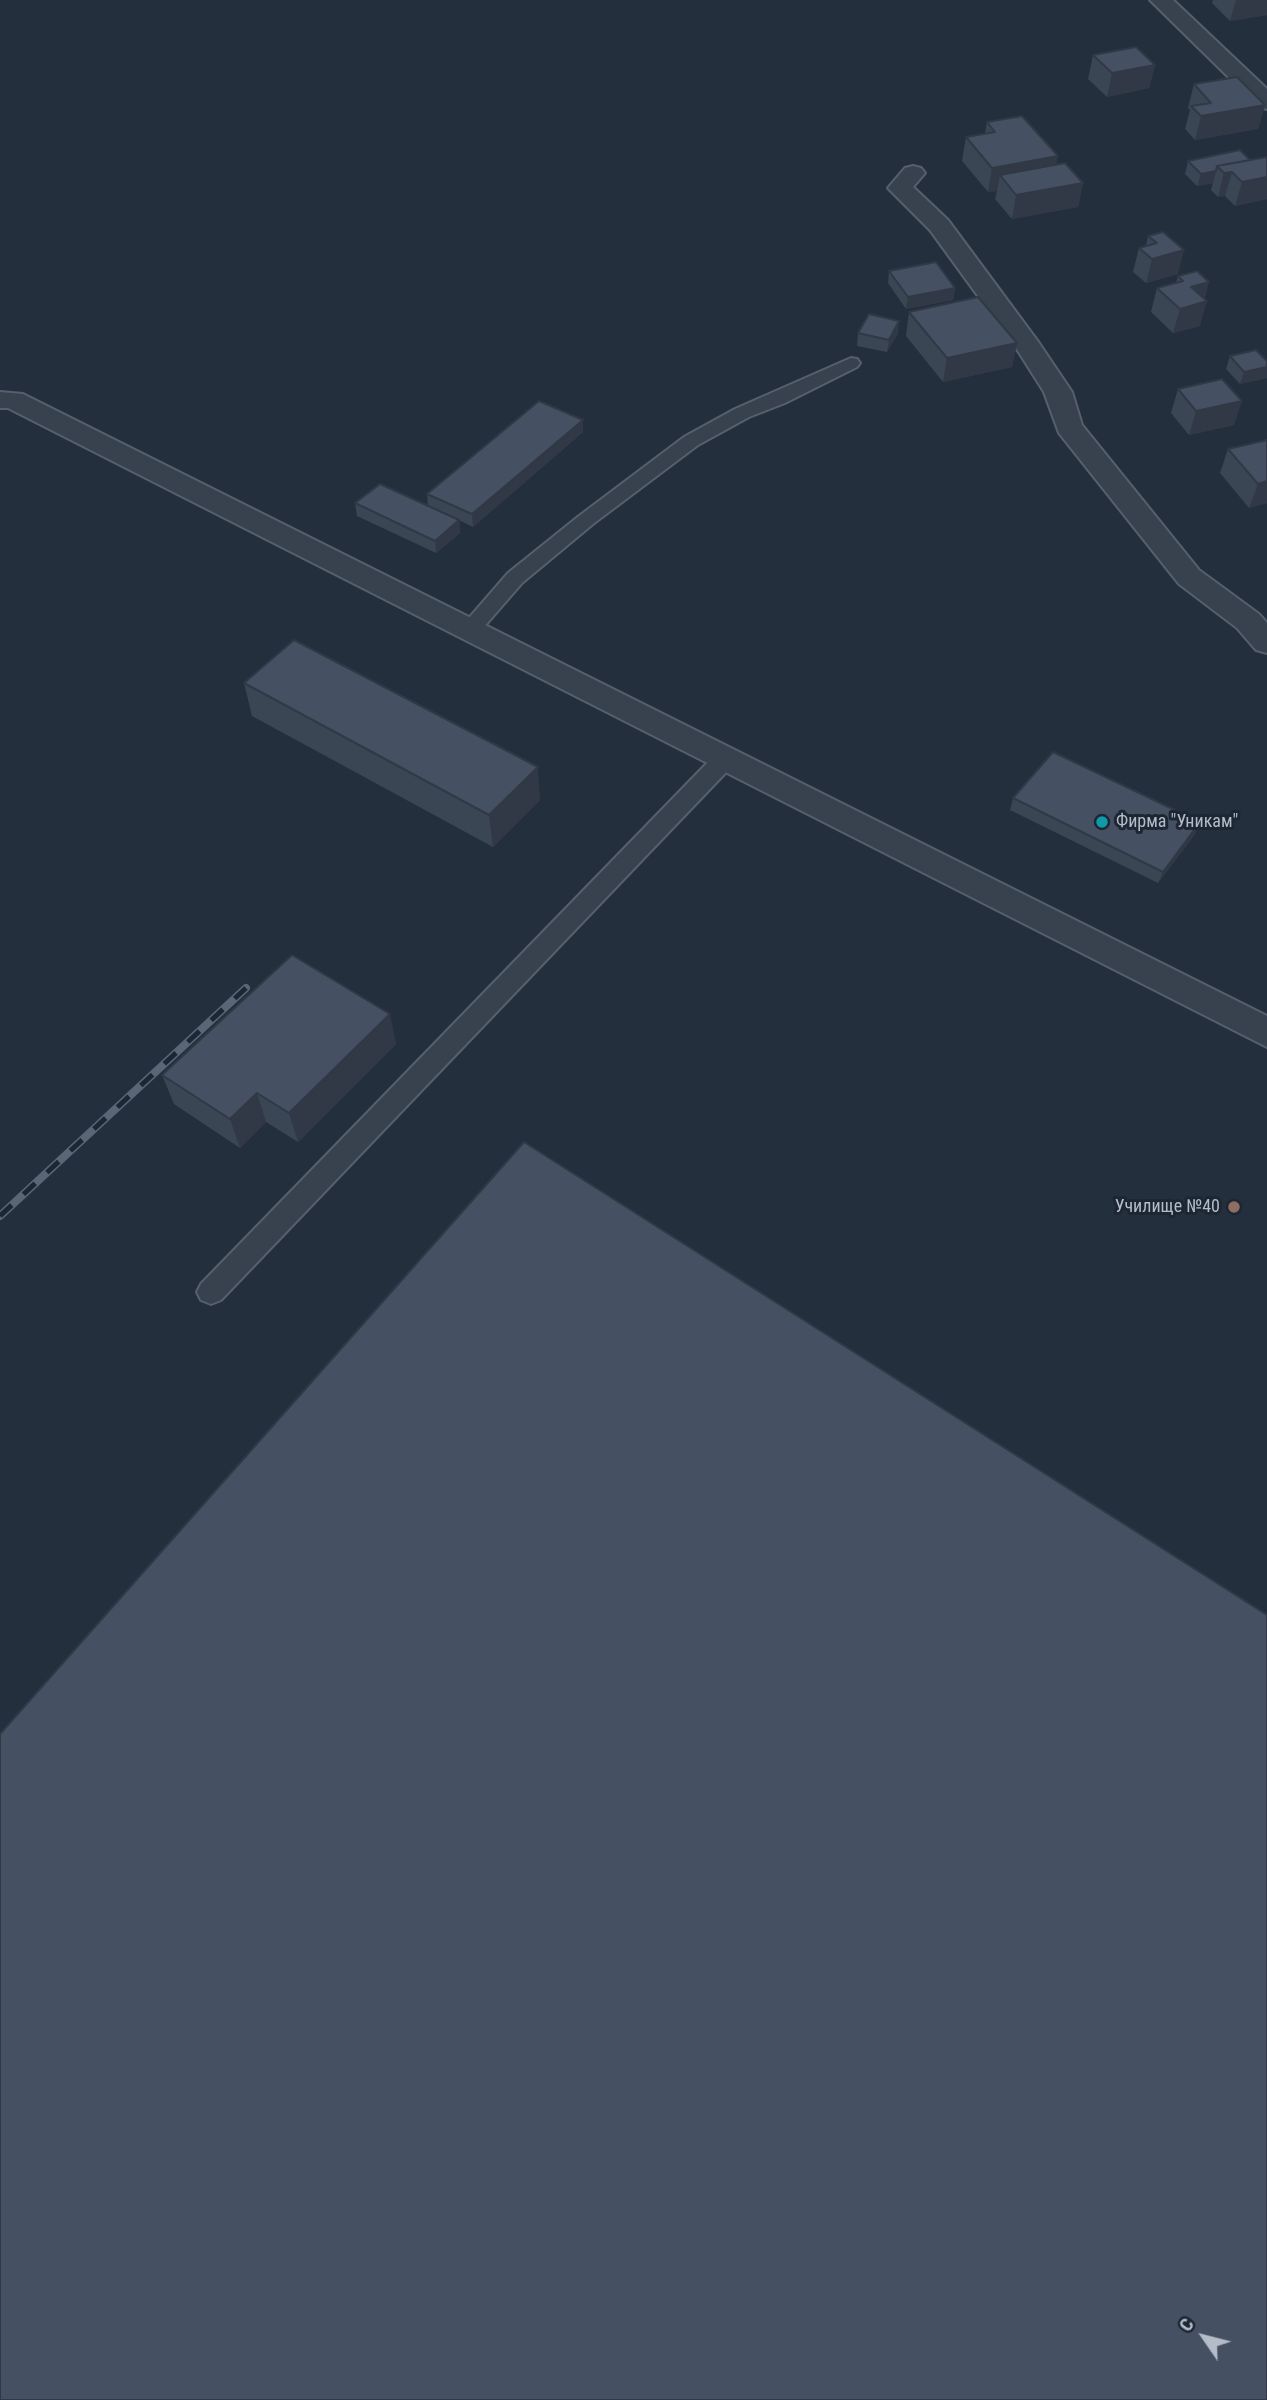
<!DOCTYPE html>
<html>
<head>
<meta charset="utf-8">
<style>
	body { margin:0 }
	#map { position:relative; width:1267px; height:2400px; overflow:hidden; background:#242f3e; font-family:"Roboto Condensed",sans-serif }
	canvas { display:block }
	.north { position:absolute; left:1169px; top:2302px; width:70px; height:70px; -webkit-text-stroke:5px #1d2633; paint-order:stroke; rotate:305deg; font-size:19px; font-weight:700; line-height:28px; text-align:center; color:#b4bcc9 }
	.north::after { content:''; display:block; margin:auto; width:24px; height:32px; background:#b4bcc9; clip-path:polygon(50% 0,100% 100%,50% 72%,0 100%) }
</style>
</head>
<body>
<div id="map">
<canvas width="1267" height="2400"></canvas>
<div class="north">С</div>
</div>
<script>
const context = document.querySelector('canvas').getContext('2d');
context.lineJoin = 'round';
const toPath = rows => new Path2D(rows.map(r => 'M' + r).join(''));
function trace(path, color, width, dash) { context.strokeStyle = color; context.lineWidth = width; context.lineCap = dash ? 'butt' : 'round'; context.setLineDash(dash || []); context.stroke(path); }
function fillPath(path, color) { context.fillStyle = color; context.fill(path, 'evenodd'); }
function write(font, color, halo, rows, align = 'center') {
  context.font = font + ' "Roboto Condensed",sans-serif'; context.lineWidth = 6; context.setLineDash([]); context.textBaseline = 'middle'; context.strokeStyle = halo; context.fillStyle = color; for (const [text, x, y, turn = 0] of rows) {
    context.save(); context.translate(x, y); context.rotate((+turn || 0) * Math.PI / 180); context.textAlign = isNaN(turn) ? turn : align; if (halo) context.strokeText(text, 0, 0); context.fillText(text, 0, 0); context.restore();
  }
}
const service = toPath([
	[851,358,857,359,860,363,857,367,785,403,749,417,698,445,593,524,522,583,476,636,462,636,459,631,462,626,508,573,579,516,684,437,735,409,851,358],
	[724,752,732,754,735,760,732,766,221,1300,211,1304,201,1300,197,1292,201,1284,716,754,724,752]
]);
const minor = toPath([
	[1150,0,1173,0,1267,89,1267,109,1259,107,1150,0],
	[913,166,921,168,925,173,913,187,948,220,1039,343,1072,392,1082,425,1199,570,1259,614,1267,623,1267,653,1256,650,1237,628,1179,584,1059,433,1044,392,1018,351,930,230,888,188,905,168,913,166],
	[0,392,23,394,1267,1016,1267,1047,8,408,0,408,0,392]
]);
trace(service, '#565f6c', 4);
trace(minor, '#565f6c', 4);
fillPath(service, '#38414e');
fillPath(minor, '#38414e');
const rail = toPath([
	[0,1216,246,988]
]);
trace(rail, '#5a6575', 8);
trace(rail, '#1d2633', 5, [16]);
fillPath(toPath([
	[1213,0,1267,0,1267,15,1230,21,1212,3],
	[1093,55,1155,65,1149,88,1107,97,1088,79],
	[1194,84,1265,105,1258,129,1195,140,1185,129,1190,110,1188,108],
	[987,122,1056,165,1083,183,1078,207,1012,219,995,199,997,191,988,192,962,161,966,137,985,133],
	[1267,157,1267,199,1235,206,1225,196,1218,197,1211,190,1213,183,1197,186,1185,174,1188,161,1250,160],
	[1163,232,1178,274,1146,283,1133,272,1139,248,1146,246,1148,236],
	[889,271,955,288,953,300,906,309,888,283],
	[1178,276,1204,299,1200,326,1173,333,1151,312,1157,288,1176,283],
	[909,312,1017,343,1012,367,943,382,906,336],
	[858,333,898,333,887,352,857,346],
	[1230,356,1267,361,1267,378,1240,384,1226,369],
	[1178,389,1234,425,1189,435,1171,413],
	[583,420,583,432,473,527,459,520,460,533,436,553,357,516,355,503,428,506,427,494],
	[1267,440,1267,503,1249,508,1220,473,1228,449],
	[244,683,540,800,493,847,252,716],
	[1013,798,1195,834,1158,883,1010,810],
	[396,1044,298,1142,266,1122,240,1148,174,1104,162,1075]
]), '#3b4654');
fillPath(toPath([
	[1236,0,1267,0,1267,15,1230,21],
	[1155,65,1149,88,1107,97,1112,73],
	[1265,105,1258,129,1195,140,1201,116],
	[1058,156,1053,180,1000,175,997,191,988,192,992,168],
	[1216,171,1213,183,1197,186,1201,174],
	[1232,172,1225,196,1218,197,1224,173],
	[1267,177,1267,199,1235,206,1242,182],
	[1083,183,1078,207,1012,219,1016,195],
	[1184,250,1178,274,1146,283,1152,259],
	[1209,282,1204,302,1207,301,1200,326,1173,333,1180,309,1191,287],
	[955,288,953,300,906,309,908,297],
	[899,321,898,333,887,352,889,340],
	[1017,343,1012,367,943,382,947,358],
	[1267,367,1267,378,1240,384,1244,372],
	[1242,401,1234,425,1189,435,1196,411],
	[583,420,583,432,473,527,472,514],
	[1267,481,1267,503,1249,508,1258,484],
	[459,520,460,533,436,553,435,541],
	[538,767,540,800,493,847,489,815],
	[1200,822,1195,834,1158,883,1163,872],
	[390,1014,396,1044,298,1142,289,1113],
	[257,1093,266,1122,240,1148,230,1119]
]), '#303945');
const building = toPath([
	[1136,47,1155,65,1112,73,1093,55,1136,47],
	[1237,77,1265,105,1201,116,1191,106,1211,103,1194,84,1237,77],
	[1022,116,1058,156,992,168,966,137,995,132,987,122,1022,116],
	[1240,150,1250,160,1217,166,1216,171,1201,174,1188,161,1240,150],
	[1267,157,1267,177,1242,182,1232,172,1224,173,1217,166,1267,157],
	[1065,163,1083,183,1016,195,1000,175,1065,163],
	[1163,232,1184,250,1152,259,1139,248,1157,243,1148,236,1163,232],
	[936,262,955,288,908,297,889,271,936,262],
	[1197,271,1209,282,1191,287,1207,301,1180,309,1157,288,1183,281,1178,276,1197,271],
	[978,297,1017,343,947,358,909,312,978,297],
	[869,314,899,321,889,340,858,333,869,314],
	[1256,350,1267,361,1267,367,1244,372,1230,356,1256,350],
	[1222,379,1242,401,1196,411,1178,389,1222,379],
	[539,401,583,420,472,514,427,494,539,401],
	[1267,440,1267,481,1258,484,1228,449,1267,440],
	[380,484,459,520,435,541,355,503,380,484],
	[294,640,538,767,489,815,244,683,294,640],
	[1053,752,1200,822,1163,872,1013,798,1053,752],
	[292,955,390,1014,289,1113,257,1093,230,1119,162,1075,292,955],
	[524,1142,1267,1615,1267,2400,0,2400,0,1734,524,1142]
]);
fillPath(building, '#455162');
trace(building, '#303945', 2);
for (const [x, y, r, color] of [
	[1102,822,7,"#0f9aa8"],
	[1234,1207,7,"#8d6e63"]
]) { const dot = new Path2D(); dot.arc(x, y, r, 0, 2 * Math.PI); context.fillStyle = color; context.fill(dot); trace(dot, '#1d2633', 2.5); }
write('18px', '#b4bcc9', '#1d2633', [
	["Фирма \"Уникам\"",1116,822],
	["Училище №40",1220,1207,"right"]
], 'left');
</script>
</body>
</html>
